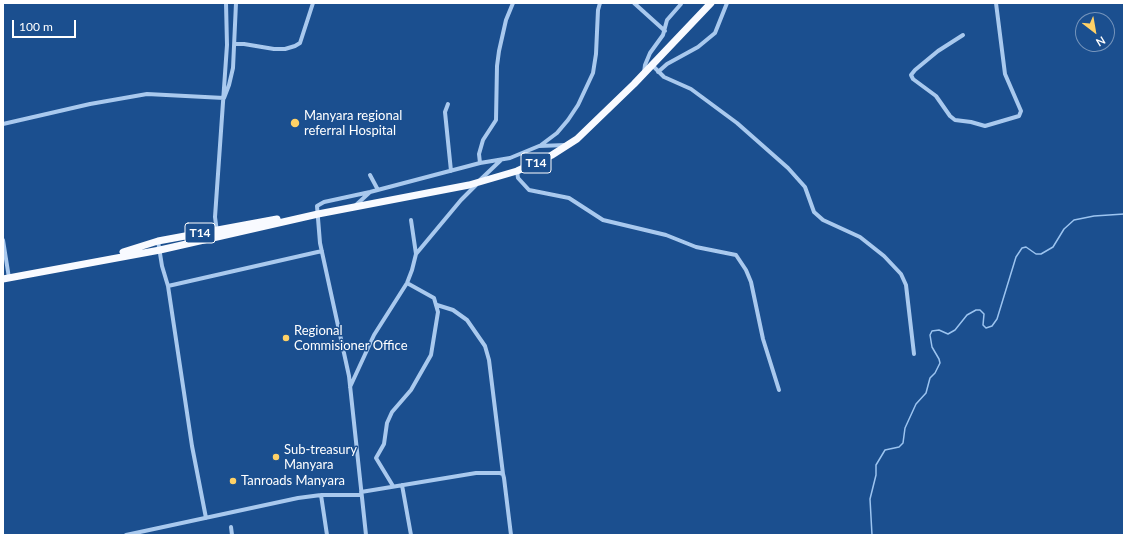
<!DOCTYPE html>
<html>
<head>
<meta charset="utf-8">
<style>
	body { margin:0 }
	#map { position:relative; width:1127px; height:538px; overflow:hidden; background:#1b4f8f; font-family:Lato,sans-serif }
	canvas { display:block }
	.frame { position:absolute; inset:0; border:4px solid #fff; pointer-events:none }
	.north { position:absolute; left:1075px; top:12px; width:40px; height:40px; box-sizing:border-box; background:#1b4f8f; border:1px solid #7695bc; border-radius:50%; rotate:149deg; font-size:11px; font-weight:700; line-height:16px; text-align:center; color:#fff }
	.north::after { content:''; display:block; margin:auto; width:14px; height:18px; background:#ffd166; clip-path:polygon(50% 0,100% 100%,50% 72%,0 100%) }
	.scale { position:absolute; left:12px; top:20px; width:64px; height:18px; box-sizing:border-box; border:2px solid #fff; border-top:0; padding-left:5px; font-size:12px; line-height:14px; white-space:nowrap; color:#fff; -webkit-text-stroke:3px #1b4f8f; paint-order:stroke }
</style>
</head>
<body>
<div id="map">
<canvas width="1127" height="538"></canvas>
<div class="frame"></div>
<div class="north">N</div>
<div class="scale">100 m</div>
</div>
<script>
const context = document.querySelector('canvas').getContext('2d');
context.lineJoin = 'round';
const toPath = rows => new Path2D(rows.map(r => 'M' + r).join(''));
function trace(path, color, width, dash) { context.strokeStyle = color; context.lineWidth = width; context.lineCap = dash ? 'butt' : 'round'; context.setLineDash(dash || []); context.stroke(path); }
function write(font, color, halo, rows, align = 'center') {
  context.font = font + ' Lato,sans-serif'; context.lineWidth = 3; context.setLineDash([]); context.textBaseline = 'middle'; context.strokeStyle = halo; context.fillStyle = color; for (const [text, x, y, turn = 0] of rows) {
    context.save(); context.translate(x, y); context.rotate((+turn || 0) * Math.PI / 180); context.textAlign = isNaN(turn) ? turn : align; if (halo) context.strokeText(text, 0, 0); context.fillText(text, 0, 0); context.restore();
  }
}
trace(toPath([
	[872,535,870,499,876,475,876,465,885,450,899,447,903,443,905,428,916,404,926,393,930,378,935,373,940,363,939,359,932,347,930,335,932,331,939,330,948,334,955,330,967,315,976,310,980,310,984,314,983,325,986,328,992,326,997,319,1016,257,1022,248,1026,247,1036,254,1041,254,1053,247,1064,229,1074,220,1094,216,1124,214]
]), '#9cc4f0', 1.5);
trace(toPath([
	[634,3,665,31],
	[963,35,938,51,915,70,911,75,913,79,936,96,950,116,955,120,971,122,985,126,1019,116,1021,111,1005,74,996,3],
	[235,44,244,44,274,49,285,49,295,46,300,43,313,3],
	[652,65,664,77,691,89,737,123,788,168,805,187,814,212,823,220,860,237,884,256,901,274,906,285,914,354],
	[658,72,667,64,698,47,715,33,727,3],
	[644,73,645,65,650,53,663,35,667,20,681,4],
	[448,104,445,112,451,171],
	[3,124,90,104,147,94,224,98,229,85,233,68,236,3],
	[541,145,557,133,568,120,578,105,593,73,596,54,598,10,600,3],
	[480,163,479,154,483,140,496,120,497,66,499,51,506,20,513,3],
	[517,171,518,178,529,190,569,198,603,220,666,235,696,247,736,255,746,270,751,282,763,339,779,390],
	[370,175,378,190],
	[480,180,501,160],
	[356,205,370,192],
	[217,232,215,217,227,45,226,3],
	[3,240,9,278],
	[158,241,162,266,168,286,192,446,206,518],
	[416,254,461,200,476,185],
	[168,286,322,251],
	[437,305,453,310,467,320,485,346,489,360,503,474],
	[350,387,374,335,407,283,412,270,416,254,411,220],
	[402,485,411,535],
	[393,486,376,458,384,444,387,423,392,412,411,390,431,355,438,312,434,298,407,283],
	[361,492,476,473,500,473,503,474,504,478,511,535],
	[321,495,327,535],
	[231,527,232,535],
	[126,535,298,498,321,495,361,495],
	[366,535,349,376,320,243,317,206,324,202,370,192,480,163,510,158,539,146,566,145]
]), '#a9c9ee', 4);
trace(toPath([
	[123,252,158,241,277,219],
	[3,279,160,250,318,214,469,185,517,171,552,155,577,139,634,84,711,3]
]), '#f8faff', 7);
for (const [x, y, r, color] of [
	[295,123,5,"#ffd166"],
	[286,338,4,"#ffd166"],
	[276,457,4,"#ffd166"],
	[233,481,4,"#ffd166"]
]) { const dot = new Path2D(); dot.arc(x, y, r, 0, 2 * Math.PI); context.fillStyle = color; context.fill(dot); trace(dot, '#1b4f8f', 1.5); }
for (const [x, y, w] of [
	[536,163,30],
	[200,233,30]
]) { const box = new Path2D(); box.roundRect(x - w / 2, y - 10, w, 20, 3); context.fillStyle = '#1b4f8f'; context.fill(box); trace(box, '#fff', 1); }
write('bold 12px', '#fff', null, [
	["T14",536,163],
	["T14",200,233]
]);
write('13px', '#fff', '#1b4f8f', [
	["Manyara regional",304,116],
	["referral Hospital",304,131],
	["Regional",294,331],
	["Commisioner Office",294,346],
	["Sub-treasury",284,450],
	["Manyara",284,465],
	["Tanroads Manyara",241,481]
], 'left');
</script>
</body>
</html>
